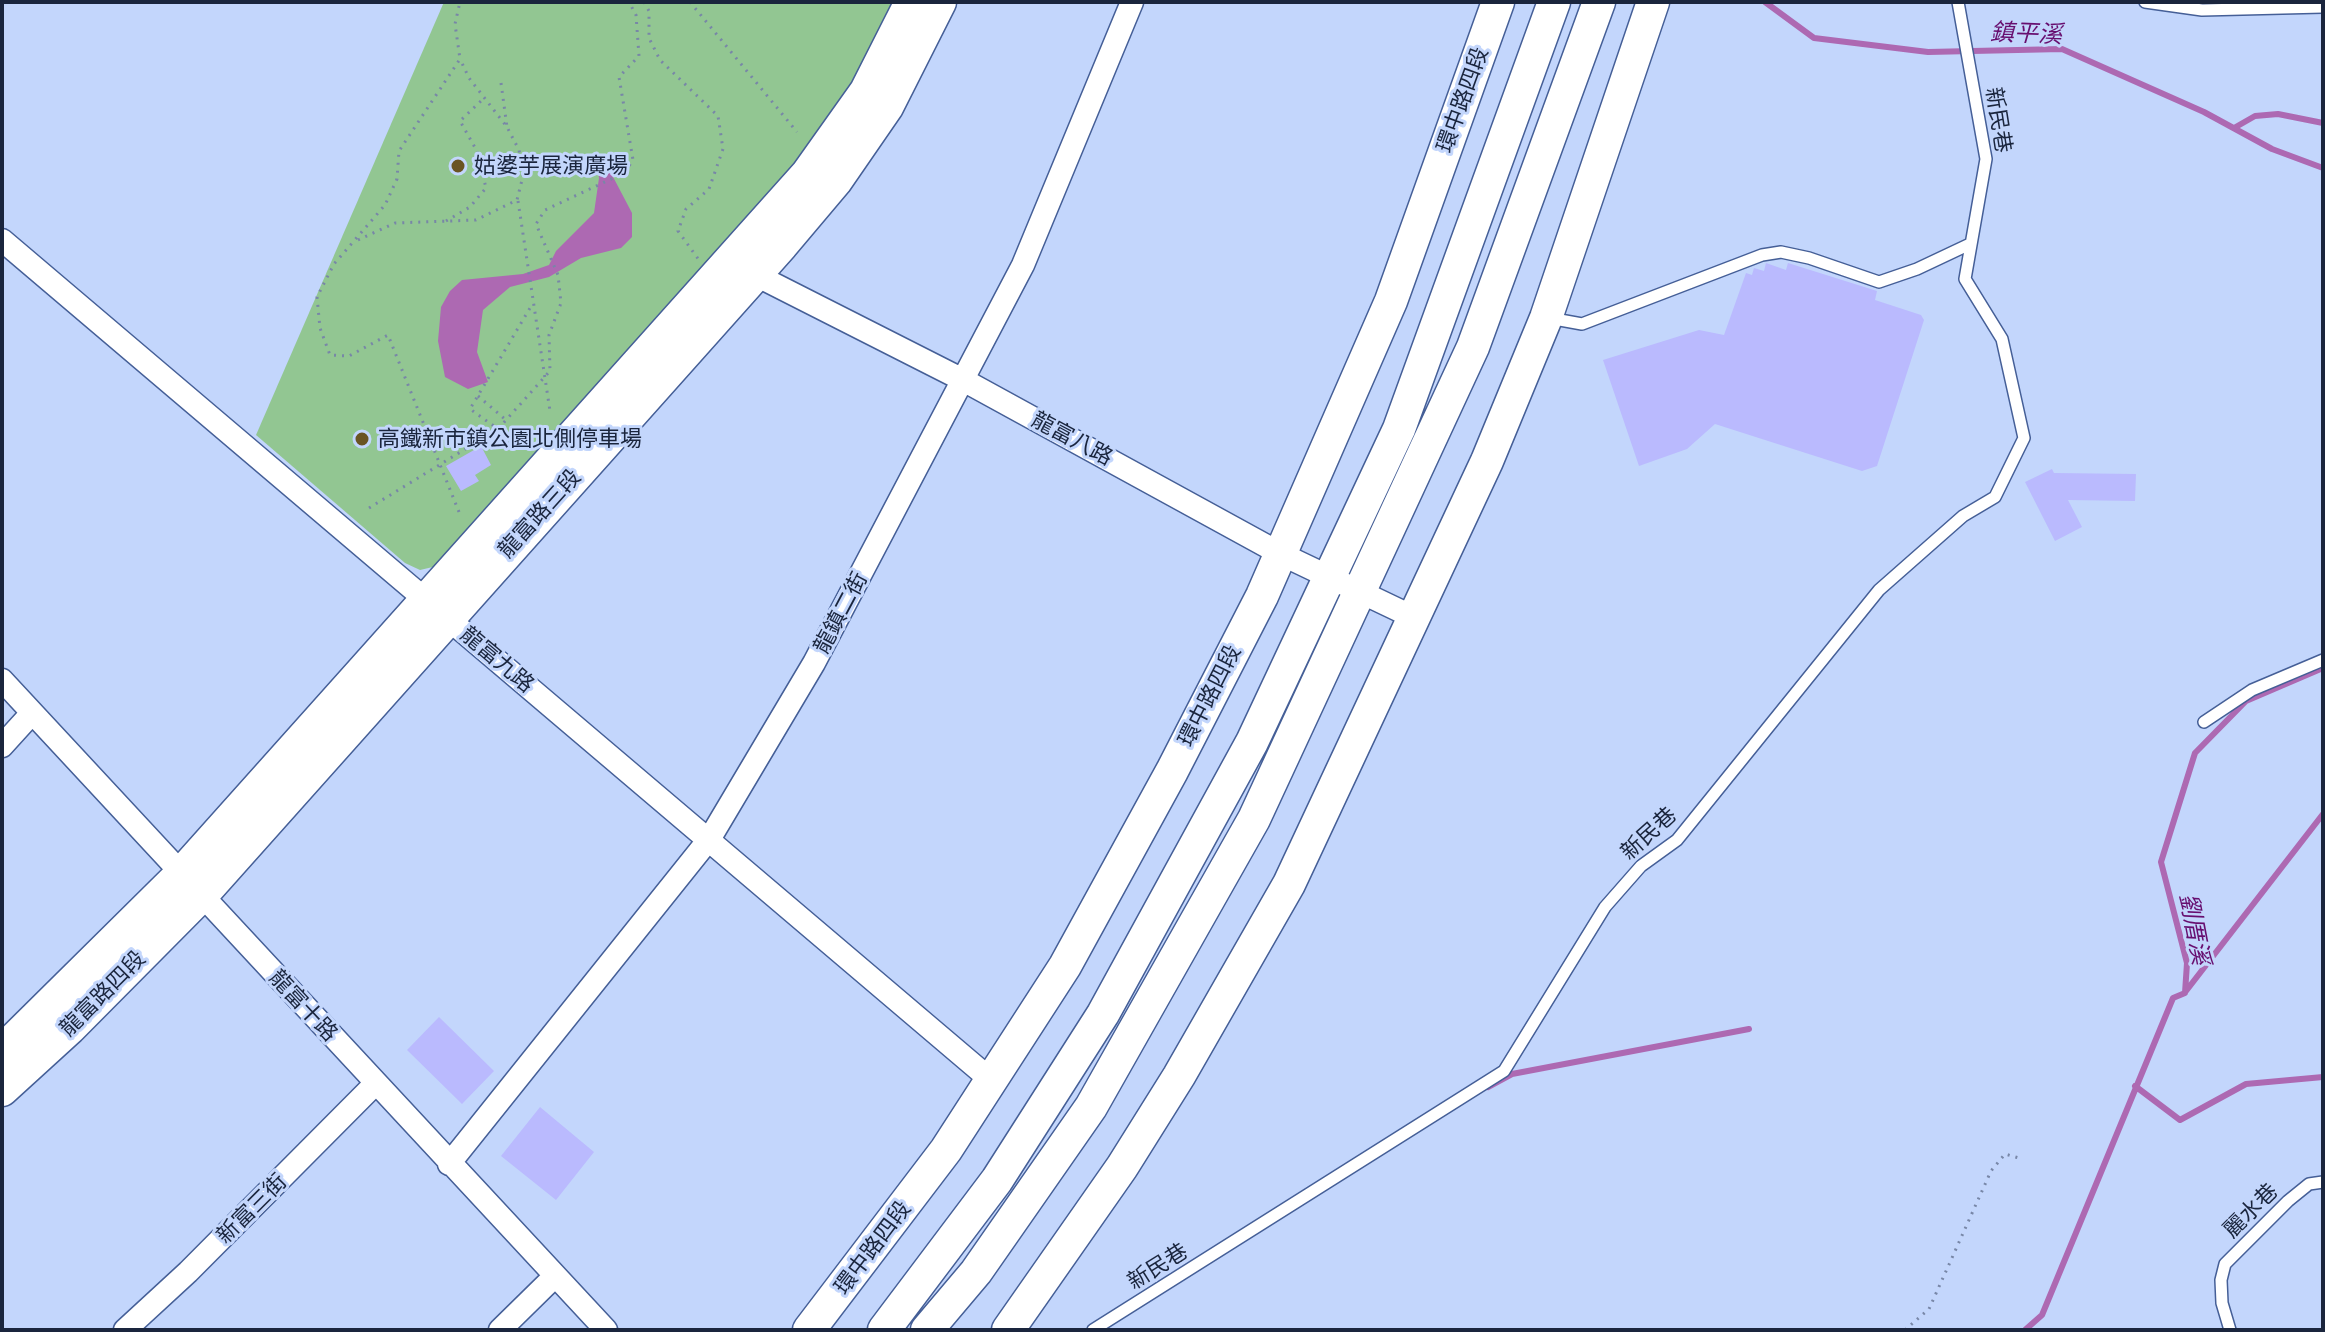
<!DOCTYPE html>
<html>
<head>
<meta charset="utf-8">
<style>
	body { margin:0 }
	#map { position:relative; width:2325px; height:1332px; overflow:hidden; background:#c3d6fc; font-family:Mulish,sans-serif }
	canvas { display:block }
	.frame { position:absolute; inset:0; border:4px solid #1a253d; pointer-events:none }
</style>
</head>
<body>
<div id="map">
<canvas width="2325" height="1332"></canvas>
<div class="frame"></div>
</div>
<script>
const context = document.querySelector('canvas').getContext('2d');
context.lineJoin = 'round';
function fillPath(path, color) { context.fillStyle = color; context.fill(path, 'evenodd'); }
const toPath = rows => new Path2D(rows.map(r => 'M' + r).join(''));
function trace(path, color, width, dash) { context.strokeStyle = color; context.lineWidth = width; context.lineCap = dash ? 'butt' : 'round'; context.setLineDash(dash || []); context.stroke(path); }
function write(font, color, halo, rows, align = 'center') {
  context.font = font + ' Mulish,"Noto Sans TC",sans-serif'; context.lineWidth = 6; context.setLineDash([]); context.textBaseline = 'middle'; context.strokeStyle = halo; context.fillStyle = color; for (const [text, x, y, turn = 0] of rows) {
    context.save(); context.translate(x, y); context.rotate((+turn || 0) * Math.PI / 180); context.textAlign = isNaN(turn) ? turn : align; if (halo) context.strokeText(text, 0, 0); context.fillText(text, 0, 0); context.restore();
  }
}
fillPath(toPath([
	[444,2,895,2,850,87,813,145,437,566,420,570,405,563,256,435]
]), '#92c692');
fillPath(toPath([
	[601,154,632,213,632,237,621,248,581,258,549,277,510,287,483,310,477,352,488,382,468,389,445,377,438,341,441,307,450,291,462,280,523,274,549,265,556,251,594,213,599,178,596,159]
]), '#ad69b2');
trace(toPath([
	[1765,2,1814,38,1928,52,2062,49,2204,112,2272,149,2323,168],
	[2234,128,2255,116,2278,114,2323,123],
	[2186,991,2323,814],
	[2135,1086,2180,1120,2246,1084,2323,1077],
	[1488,1087,1512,1074,1749,1029],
	[2025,1330,2042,1315,2173,998,2185,993,2187,963,2161,862,2195,753,2246,701,2323,668]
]), '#ad69b2', 6);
fillPath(toPath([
	[1766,263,1786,270,1788,263,1877,291,1875,300,1921,315,1924,320,1877,466,1862,471,1715,424,1687,449,1639,466,1603,360,1699,330,1724,335,1746,273,1752,275,1754,268,1764,271],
	[481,446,491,465,475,475,479,481,461,491,446,466],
	[2052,469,2054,473,2136,474,2135,501,2068,500,2082,527,2055,541,2025,482],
	[439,1017,494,1071,462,1104,407,1050],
	[540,1107,594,1152,556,1200,501,1156]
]), '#babafe');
const lane = toPath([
	[2145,2,2202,10,2323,7],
	[1549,318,1582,324,1762,255,1781,252,1809,258,1879,282,1917,269,1970,244],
	[2204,722,2252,690,2323,660],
	[1093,1330,1504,1071,1605,907,1641,866,1677,840,1879,590,1963,516,1995,497,2024,438,2002,339,1965,279,1986,159,1958,2],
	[2230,1330,2222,1303,2221,1280,2225,1264,2288,1201,2309,1184,2323,1182]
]);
const street = toPath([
	[2,240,991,1080],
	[744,269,965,381,1281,554,1413,617],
	[2,680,606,1330],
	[2,746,32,713],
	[449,1164,710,838,814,663,1023,265,1132,2],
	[125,1330,188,1272,375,1084],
	[500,1330,554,1277]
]);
const secondary = toPath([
	[2,1051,181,874,807,174,866,91,911,2],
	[2,1090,70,1028,202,895,782,245,836,181,887,107,940,2],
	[809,1330,946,1150,1065,966,1172,771,1262,596,1391,301,1498,2],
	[884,1330,997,1180,1103,1014,1252,742,1399,429,1554,2],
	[927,1330,976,1272,1091,1107,1254,819,1473,347,1599,2],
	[1008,1330,1122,1167,1179,1076,1289,884,1487,461,1546,318,1653,2]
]);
trace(lane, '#455f97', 14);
trace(street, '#455f97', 25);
trace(secondary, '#455f97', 35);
trace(toPath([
	[644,2,649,11,649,38,660,60,718,116,723,149,709,189,686,209,678,231,699,260],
	[690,2,797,132],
	[501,83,507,127],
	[518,201,550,411],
	[446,221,470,207,486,188,477,151,460,121,482,100],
	[358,240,395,223,476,220,517,200,523,176,519,150,507,127,469,78,460,59],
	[478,396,506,420],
	[514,450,498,429,470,409,533,303],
	[369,508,498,429,550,371,549,335,561,303,558,275,536,224,545,210,624,173,633,160,619,77,639,56,636,15,629,2],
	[459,512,388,335,349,356,330,355,320,328,317,297,334,264,385,205,397,179,399,151,460,59,455,24,460,2],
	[1905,1330,1929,1309,1991,1171,2005,1154,2019,1158]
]), '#7887a7', 3, [2, 6]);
trace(lane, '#fff', 11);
trace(street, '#fff', 22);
trace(secondary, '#fff', 32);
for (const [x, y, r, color] of [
	[458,166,8,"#6a5423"],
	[362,439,8,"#6a5423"]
]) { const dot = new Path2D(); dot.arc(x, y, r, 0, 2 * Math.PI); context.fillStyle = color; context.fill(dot); trace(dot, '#c3d6fc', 3); }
write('22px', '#1a253d', '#c3d6fc', [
	["環中路四段",1463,100,-70],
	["新民巷",1998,120,81],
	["龍富八路",1072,439,28],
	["龍富路三段",540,514,-48],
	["龍鎮二街",841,613,-62],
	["龍富九路",497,660,40],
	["環中路四段",1210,696,-63],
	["新民巷",1649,834,-42],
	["龍富路四段",103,994,-45],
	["龍富十路",303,1006,47],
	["新富三街",252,1209,-45],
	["麗水巷",2251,1211,-45],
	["環中路四段",873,1248,-53],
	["新民巷",1158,1267,-32]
]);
write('22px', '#1a253d', '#c3d6fc', [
	["姑婆芋展演廣場",474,166],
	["高鐵新市鎮公園北側停車場",378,439]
], 'left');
write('italic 24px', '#670e6f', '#c3d6fc', [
	["鎮平溪",2026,34,2],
	["劉厝溪",2194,929,79]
]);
</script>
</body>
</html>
